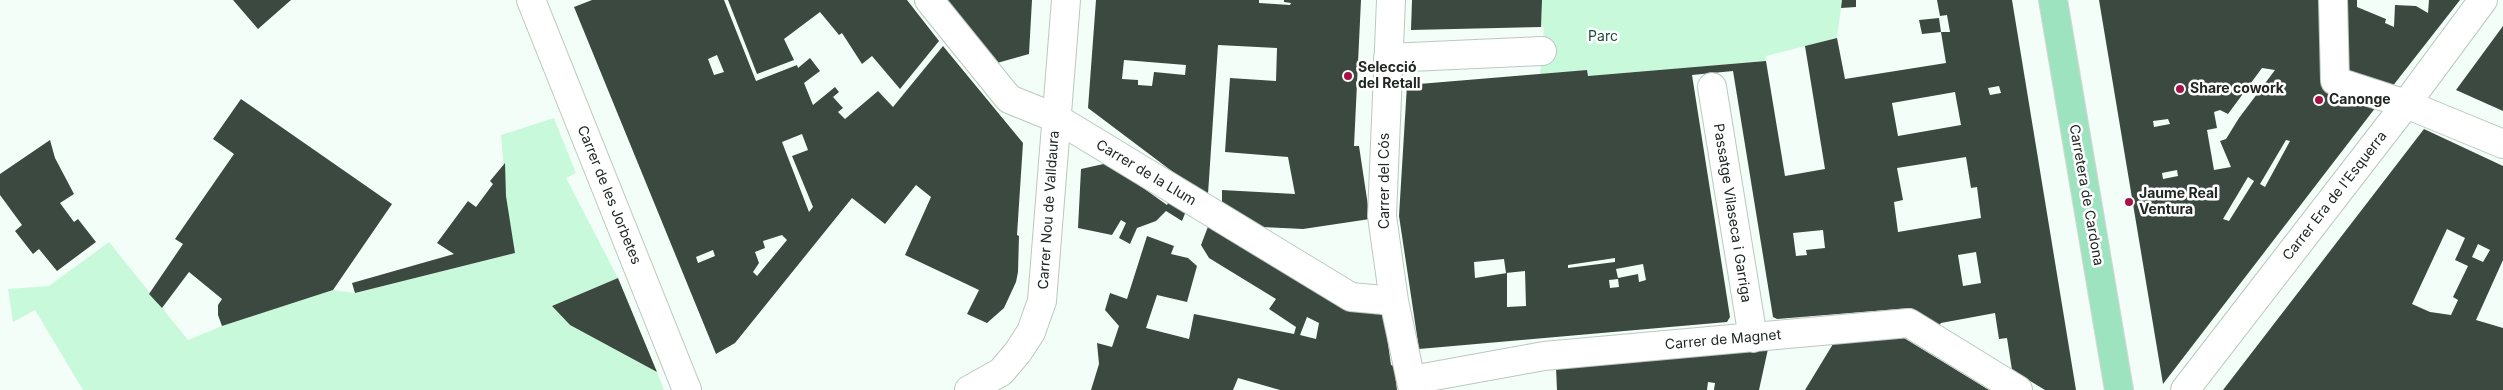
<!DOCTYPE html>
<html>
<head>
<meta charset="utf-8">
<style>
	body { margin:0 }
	canvas { display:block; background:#f4fef8 }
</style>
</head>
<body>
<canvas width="2503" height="390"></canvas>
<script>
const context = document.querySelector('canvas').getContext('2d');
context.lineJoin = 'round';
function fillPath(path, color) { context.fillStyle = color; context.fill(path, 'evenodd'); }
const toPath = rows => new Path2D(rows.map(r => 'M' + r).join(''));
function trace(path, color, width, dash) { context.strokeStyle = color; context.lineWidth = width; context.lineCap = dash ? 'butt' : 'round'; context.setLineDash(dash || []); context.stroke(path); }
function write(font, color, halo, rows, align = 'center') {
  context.font = font + ' Inter,sans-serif'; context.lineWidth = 5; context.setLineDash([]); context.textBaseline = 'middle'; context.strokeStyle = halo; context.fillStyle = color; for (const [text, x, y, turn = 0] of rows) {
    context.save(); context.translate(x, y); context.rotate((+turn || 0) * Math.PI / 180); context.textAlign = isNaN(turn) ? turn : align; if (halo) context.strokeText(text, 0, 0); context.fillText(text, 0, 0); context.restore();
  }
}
fillPath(toPath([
	[1542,0,1842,0,1837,38,1766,56,1766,61,1588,76,1587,70,1540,74,1544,27,1541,27],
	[554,118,576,173,566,178,618,278,552,306,570,325,657,372,664,390,83,390,35,310,13,322,8,289,49,286,109,242,188,340,222,326,333,290,355,293,515,253,506,196,501,135]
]), '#c8f9db');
fillPath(toPath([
	[233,0,291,0,258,29],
	[592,0,724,0,756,81,797,65,798,68,810,58,820,71,804,83,813,105,835,87,839,92,833,97,843,108,838,112,845,119,878,91,893,107,943,46,1023,143,1017,235,1019,236,1018,272,1016,282,1004,308,987,323,967,314,979,290,905,255,931,197,916,185,885,224,852,198,735,343,716,354,574,7],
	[717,55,724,72,714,75,708,59],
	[802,134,808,150,792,156,813,207,809,212,782,142],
	[782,235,787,240,757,276,753,272,759,263,755,252,765,248,763,241],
	[713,250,715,256,698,263,696,257],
	[728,0,907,0,939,41,900,89,872,56,862,64,842,33,839,35,820,12,784,39,794,60,757,74],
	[946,0,1032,0,1029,54,997,63],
	[1096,0,1259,0,1259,3,1290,5,1291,3,1284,2,1284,0,1361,0,1354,146,1359,146,1370,219,1303,229,1262,227,1222,202,1222,190,1295,194,1288,157,1225,152,1230,78,1276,81,1277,48,1218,45,1208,194,1177,175,1088,108],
	[1124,60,1186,65,1185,75,1154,72,1152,86,1138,85,1138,80,1122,79],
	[1412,0,1542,0,1541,27,1411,30],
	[1842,0,1856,0,1856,7,1841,8],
	[1937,0,2012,0,2076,390,2045,390,2012,370,2007,338,1999,339,1995,313,1941,323,1939,326,1911,308,1777,319,1773,317,1733,71,1692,75,1730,317,1727,322,1419,349,1399,216,1407,85,1587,70,1588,76,1766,61,1785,176,1825,169,1805,46,1837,38,1845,79,1946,63,1941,32,1950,32,1947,15,1940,16],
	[1999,86,2001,93,1990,95,1988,88],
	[1955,92,1961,125,1898,136,1892,103],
	[1966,157,1971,188,1977,187,1981,218,1898,232,1894,202,1903,200,1897,168],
	[1823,230,1825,248,1806,250,1807,255,1796,256,1793,233],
	[1976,252,1981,283,1963,286,1958,255],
	[1615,258,1615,262,1568,268,1568,265],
	[1504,259,1506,273,1525,271,1526,306,1507,307,1507,273,1475,278,1474,262],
	[1643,264,1646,280,1639,282,1638,274,1618,278,1616,269],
	[1618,279,1619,287,1610,288,1609,280],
	[2099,0,2323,0,2324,88,2376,107,2163,384],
	[2262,68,2275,70,2239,118,2226,139,2220,141,2231,167,2214,170,2207,130,2217,128,2214,112,2220,110,2228,114],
	[2168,119,2170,124,2154,127,2153,121],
	[2286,140,2290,141,2265,187,2260,184],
	[2177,170,2178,176,2163,179,2162,173],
	[2248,177,2254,181,2229,221,2223,219],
	[2340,0,2357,0,2357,7,2386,19,2385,23,2394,27,2395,5,2416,6,2428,13,2429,0,2460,0,2388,92,2342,77],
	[1939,18,1941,32,1922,34,1919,20],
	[2503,26,2503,111,2456,90],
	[241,99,392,204,333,290,222,326,218,315,218,305,222,299,189,272,162,308,149,294,183,244,175,239,234,154,213,139],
	[2424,129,2503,166,2503,260,2476,320,2503,328,2503,390,2223,390],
	[2447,229,2465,238,2455,260,2468,266,2453,297,2458,300,2451,315,2430,312,2412,304],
	[2478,244,2490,250,2483,262,2472,257],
	[50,140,55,158,74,194,60,203,74,222,78,219,96,242,57,271,39,249,33,254,15,231,22,225,0,195,0,174],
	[505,163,506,196,515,253,355,293,352,283,454,254,437,243,468,201,476,207,493,184,490,181],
	[1108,163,1167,205,1169,201,1186,211,1182,221,1166,211,1156,221,1137,228,1130,244,1119,238,1126,223,1121,220,1112,235,1078,228,1081,169],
	[1209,224,1383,308,1391,365,1394,366,1397,390,1280,390,1238,378,1233,390,1091,390,1099,364,1097,343,1112,347,1119,326,1105,310,1110,293,1127,299,1147,236,1174,246,1171,254,1188,258,1197,266,1187,302,1157,295,1146,328,1189,339,1194,314,1294,334,1296,327,1269,309,1276,299,1209,258,1201,245],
	[1307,317,1319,323,1316,339,1300,335],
	[618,278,657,372,570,325,552,306],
	[1904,338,1989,390,1805,390,1833,344],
	[1768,349,1759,390,1714,390,1715,383,1708,382,1707,390,1557,390,1556,368]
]), '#3c4941');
const minor = toPath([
	[531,0,687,390],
	[929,0,1009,99,1056,118,1351,297,1394,301],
	[1391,0,1382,216,1394,301,1413,390],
	[2333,0,2335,81,2406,104,2503,144],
	[1388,58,1542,51],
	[1712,87,1753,338],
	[1412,380,1544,356,1909,323,2018,390],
	[969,390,1001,372,1018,352,1031,332,1042,301,1066,0],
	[2185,390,2406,104,2483,0]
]);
const major = toPath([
	[2053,0,2119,390]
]);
trace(minor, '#b9c9bf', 30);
trace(major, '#d7d8d7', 30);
trace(minor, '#fff', 28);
trace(major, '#9ee3bf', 28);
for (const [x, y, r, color] of [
	[1348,76,5,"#a61147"],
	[2180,89,5,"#a61147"],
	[2319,100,5,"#a61147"],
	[2129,202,5,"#a61147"]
]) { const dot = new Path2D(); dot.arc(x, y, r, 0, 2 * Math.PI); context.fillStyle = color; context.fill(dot); trace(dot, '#fff', 2); }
write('14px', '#164f34', '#fff', [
	["Parc",1603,37]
]);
write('bold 14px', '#202723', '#fff', [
	["Selecció",1358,68],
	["del Retall",1358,84],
	["Share cowork",2190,89],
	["Canonge",2329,100],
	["Jaume Real",2139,194],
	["Ventura",2139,210]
], 'left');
write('14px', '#202723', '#fff', [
	["Carrer de la Llum",1146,173,31],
	["Carrer del Cós",1385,181,-90],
	["Carrer de les Jorbetes",609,195,68],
	["Carretera de Cardona",2086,195,80],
	["Carrer Era de l'Esquerra",2335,196,-52],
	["Carrer Nou de Valldaura",1049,210,-86],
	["Passatge Vilaseca i Garriga",1732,213,81],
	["Carrer de Magnet",1723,340,-5]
]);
</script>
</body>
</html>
